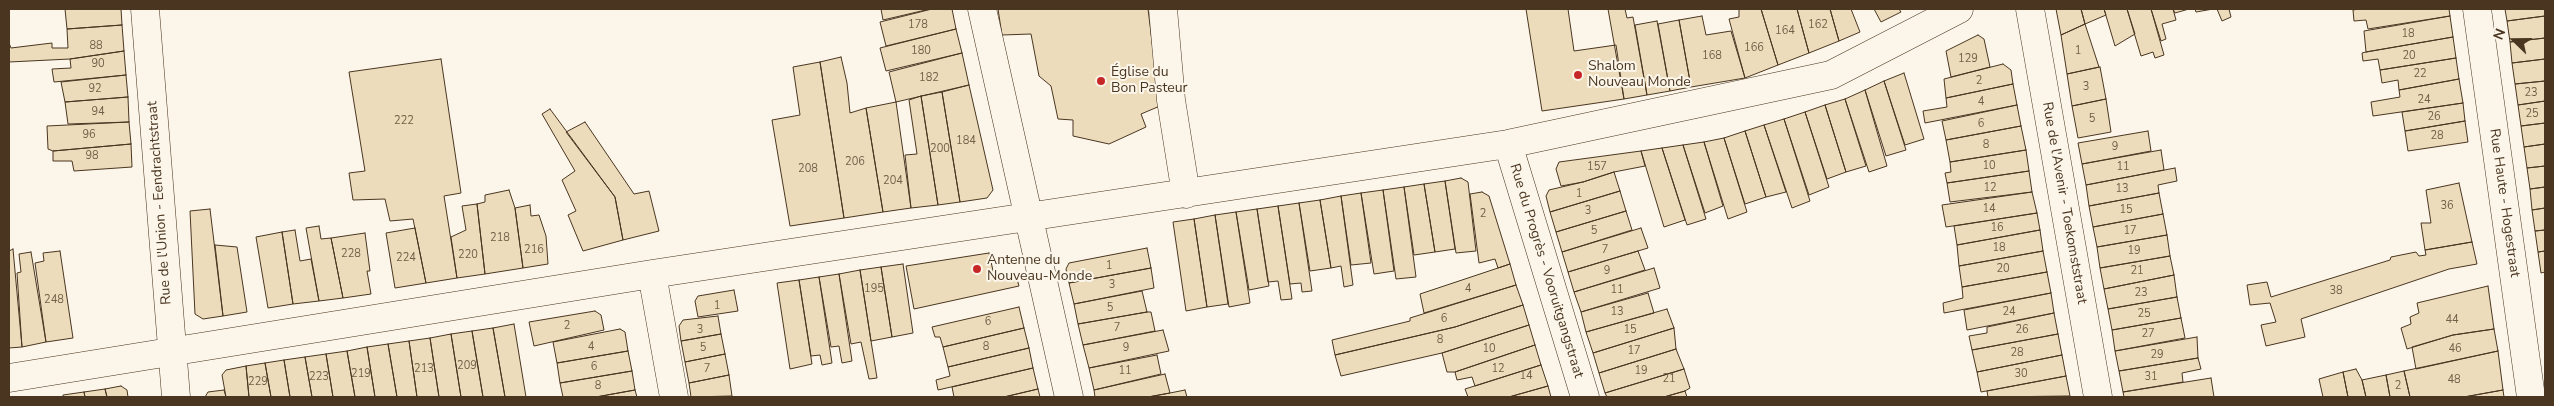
<!DOCTYPE html>
<html>
<head>
<meta charset="utf-8">
<style>
	body { margin:0 }
	#map { position:relative; width:2554px; height:406px; overflow:hidden; background:#fbf6e9; font-family:"Nunito Sans",sans-serif }
	canvas { display:block }
	.frame { position:absolute; inset:0; border:10px solid #4a3520; pointer-events:none }
	.north { position:absolute; left:2489px; top:15px; width:50px; height:50px; -webkit-text-stroke:4px #fbf6e9; paint-order:stroke; rotate:292deg; font-size:14px; font-weight:700; line-height:20px; text-align:center; color:#4a3520 }
	.north::after { content:''; display:block; margin:auto; width:18px; height:22px; background:#4a3520; clip-path:polygon(50% 0,100% 100%,50% 72%,0 100%) }
</style>
</head>
<body>
<div id="map">
<canvas width="2554" height="406"></canvas>
<div class="frame"></div>
<div class="north">N</div>
</div>
<script>
const context = document.querySelector('canvas').getContext('2d');
context.lineJoin = 'round';
function fillPath(path, color) { context.fillStyle = color; context.fill(path, 'evenodd'); }
const toPath = rows => new Path2D(rows.map(r => 'M' + r).join(''));
function trace(path, color, width, dash) { context.strokeStyle = color; context.lineWidth = width; context.lineCap = dash ? 'butt' : 'round'; context.setLineDash(dash || []); context.stroke(path); }
function write(font, color, halo, rows, align = 'center') {
  context.font = font + ' "Nunito Sans",sans-serif'; context.lineWidth = 4; context.setLineDash([]); context.textBaseline = 'middle'; context.strokeStyle = halo; context.fillStyle = color; for (const [text, x, y, turn = 0] of rows) {
    context.save(); context.translate(x, y); context.rotate((+turn || 0) * Math.PI / 180); context.textAlign = isNaN(turn) ? turn : align; if (halo) context.strokeText(text, 0, 0); context.fillText(text, 0, 0); context.restore();
  }
}
const building = toPath([
	[65,9,121,9,122,25,67,29,65,9],
	[881,9,930,9,883,20,881,9],
	[932,9,952,9,956,29,886,46,880,22,932,9],
	[998,9,1148,9,1160,106,1141,114,1146,127,1109,144,1073,136,1073,120,1058,119,1051,86,1039,76,1031,34,1002,35,998,9],
	[1526,9,1568,9,1574,51,1616,45,1624,99,1542,111,1526,9],
	[1608,9,1625,9,1627,18,1633,17,1647,95,1624,99,1608,9],
	[1739,9,1761,9,1778,65,1745,78,1729,19,1739,17,1739,9],
	[1761,9,1797,9,1809,53,1778,65,1761,9],
	[1797,9,1830,9,1839,41,1809,53,1797,9],
	[1830,9,1851,9,1860,32,1839,41,1830,9],
	[1874,9,1899,9,1901,12,1881,22,1874,9],
	[2056,9,2081,9,2085,24,2061,35,2056,9],
	[2081,9,2104,9,2106,15,2085,24,2081,9],
	[2104,9,2127,9,2135,34,2115,46,2104,9],
	[2127,9,2151,9,2164,55,2155,58,2153,52,2141,56,2127,9],
	[2151,9,2173,9,2176,20,2162,24,2166,39,2161,41,2151,9],
	[2173,9,2189,9,2175,13,2173,9],
	[2195,9,2213,9,2196,12,2195,9],
	[2217,9,2229,9,2231,17,2222,21,2217,9],
	[2359,9,2449,9,2450,16,2368,29,2366,20,2354,21,2353,10,2359,9],
	[2505,9,2545,9,2545,16,2507,21,2505,9],
	[1702,16,1706,35,1731,31,1745,78,1691,87,1679,20,1702,16],
	[2450,16,2453,37,2366,52,2364,31,2450,16],
	[2545,16,2545,38,2510,42,2507,21,2545,16],
	[1679,20,1691,87,1670,91,1658,24,1679,20],
	[1657,21,1670,91,1647,95,1635,25,1657,21],
	[2085,24,2099,67,2067,74,2061,35,2085,24],
	[122,25,124,51,70,59,9,62,9,43,11,48,52,43,52,48,68,48,67,29,122,25],
	[956,29,962,53,886,71,880,48,956,29],
	[1978,35,1984,39,1990,67,1951,77,1946,51,1978,35],
	[2453,37,2456,58,2380,70,2378,59,2363,61,2362,53,2366,52,2453,37],
	[2545,38,2545,59,2512,63,2510,42,2545,38],
	[124,51,126,75,54,82,52,69,71,68,70,59,124,51],
	[962,53,969,85,896,102,889,72,962,53],
	[841,57,847,83,850,113,866,108,883,212,844,218,820,62,841,57],
	[2456,58,2459,79,2399,90,2398,80,2382,83,2380,70,2456,58],
	[441,59,461,193,444,196,457,278,426,283,413,219,390,221,385,199,353,200,349,173,365,171,349,72,441,59],
	[2545,59,2545,81,2515,84,2512,63,2545,59],
	[820,62,844,218,790,226,772,120,800,115,793,67,820,62],
	[2003,64,2011,70,2013,84,1946,98,1944,79,2003,64],
	[2100,67,2106,99,2072,106,2067,74,2100,67],
	[1904,73,1924,139,1905,145,1884,81,1904,73],
	[126,75,128,97,65,102,61,82,126,75],
	[2459,79,2463,103,2373,116,2371,102,2400,97,2399,90,2459,79],
	[1884,81,1906,150,1886,156,1865,90,1884,81],
	[2545,81,2545,101,2518,105,2515,84,2545,81],
	[2013,84,2017,105,1925,123,1923,111,1947,107,1946,98,2013,84],
	[969,85,993,190,987,198,960,202,942,92,969,85],
	[1865,90,1887,166,1869,172,1845,99,1865,90],
	[942,92,960,202,938,205,921,96,942,92],
	[921,96,938,205,911,208,905,155,917,154,909,100,921,96],
	[128,97,129,122,68,124,65,102,128,97],
	[1845,99,1866,166,1846,172,1825,105,1845,99],
	[2106,99,2111,132,2078,138,2072,106,2106,99],
	[2545,101,2545,123,2521,126,2518,105,2545,101],
	[896,102,911,208,883,212,866,108,896,102],
	[2463,103,2465,121,2405,131,2402,112,2463,103],
	[1825,105,1846,172,1827,179,1805,112,1825,105],
	[2017,105,2021,126,1946,140,1942,121,2017,105],
	[550,109,615,197,623,240,583,251,568,215,576,211,562,180,575,171,542,114,550,109],
	[1805,112,1829,187,1809,195,1784,119,1805,112],
	[1784,119,1810,201,1792,208,1764,125,1784,119],
	[2465,121,2468,142,2408,151,2405,131,2465,121],
	[129,122,131,144,53,151,48,149,47,126,129,122],
	[585,122,634,194,649,191,659,231,623,240,615,197,566,132,585,122],
	[2545,123,2545,144,2524,147,2521,126,2545,123],
	[1764,125,1786,192,1766,197,1745,131,1764,125],
	[2021,126,2026,150,1950,162,1946,140,2021,126],
	[1745,131,1766,197,1745,204,1724,138,1745,131],
	[2148,131,2151,151,2082,164,2078,143,2148,131],
	[1724,138,1747,212,1728,219,1704,142,1724,138],
	[1704,142,1723,206,1705,213,1683,145,1704,142],
	[131,144,132,167,74,171,72,161,53,161,53,151,131,144],
	[2545,144,2545,166,2527,168,2524,147,2545,144],
	[1683,145,1706,219,1687,225,1662,148,1683,145],
	[1662,148,1685,220,1664,227,1641,151,1662,148],
	[2026,150,2029,171,1947,183,1945,173,1951,172,1950,162,2026,150],
	[2161,150,2164,170,2086,185,2082,164,2161,150],
	[1641,151,1645,166,1614,172,1583,182,1561,186,1556,169,1559,162,1641,151],
	[2545,166,2545,187,2530,189,2527,168,2545,166],
	[2175,168,2177,181,2158,185,2159,193,2089,206,2086,185,2175,168],
	[2029,171,2032,192,1950,202,1947,183,2029,171],
	[1614,172,1620,191,1550,212,1546,196,1549,190,1583,182,1614,172],
	[1461,178,1468,182,1476,251,1456,253,1445,181,1461,178],
	[1445,181,1455,249,1435,252,1424,184,1445,181],
	[2459,183,2472,242,2425,250,2421,223,2431,223,2426,190,2459,183],
	[1424,184,1435,252,1414,255,1404,187,1424,184],
	[1404,187,1416,277,1396,279,1383,190,1404,187],
	[2545,187,2545,208,2532,210,2530,189,2545,187],
	[509,190,515,208,523,268,485,274,477,204,485,202,485,195,509,190],
	[1383,190,1394,271,1374,274,1361,193,1383,190],
	[1620,191,1626,211,1556,232,1550,212,1620,191],
	[1482,192,1489,196,1510,264,1498,268,1495,259,1479,263,1470,194,1482,192],
	[2032,192,2037,213,1946,227,1942,205,2032,192],
	[1361,193,1371,263,1351,265,1341,196,1361,193],
	[2159,193,2163,214,2093,227,2089,206,2159,193],
	[1341,196,1353,285,1344,287,1341,266,1331,268,1320,200,1341,196],
	[1320,200,1331,268,1310,271,1299,203,1320,200],
	[1299,203,1312,291,1302,292,1301,283,1290,284,1278,206,1299,203],
	[477,204,485,274,457,278,451,237,466,230,462,206,477,204],
	[530,205,531,216,539,215,546,236,548,264,523,268,515,208,530,205],
	[1278,206,1292,299,1281,300,1278,281,1268,282,1257,209,1278,206],
	[2545,208,2545,230,2535,231,2532,210,2545,208],
	[210,209,223,316,203,319,195,314,190,211,210,209],
	[1257,209,1269,286,1249,290,1236,212,1257,209],
	[1626,211,1632,230,1562,252,1556,232,1626,211],
	[1236,212,1250,303,1229,307,1215,215,1236,212],
	[2037,213,2040,230,1957,245,1954,226,2037,213],
	[2163,214,2167,235,2097,247,2093,227,2163,214],
	[1215,215,1228,304,1207,307,1194,219,1215,215],
	[1194,219,1207,307,1186,311,1173,222,1194,219],
	[319,226,321,239,331,238,343,298,319,301,306,228,319,226],
	[415,228,426,283,395,288,386,233,415,228],
	[1641,228,1648,248,1568,272,1562,252,1641,228],
	[295,230,300,261,311,259,319,301,293,304,282,232,295,230],
	[2040,230,2043,251,1959,266,1957,245,2040,230],
	[2545,230,2545,251,2538,252,2535,231,2545,230],
	[282,232,293,304,268,308,256,237,282,232],
	[365,233,370,271,367,271,371,294,343,298,331,238,365,233],
	[2167,235,2170,256,2100,268,2097,247,2167,235],
	[2472,242,2477,264,2449,269,2301,319,2305,337,2266,346,2261,325,2276,322,2270,303,2250,305,2247,285,2267,282,2271,297,2390,260,2391,257,2416,252,2419,256,2426,255,2425,250,2472,242],
	[215,245,237,247,247,312,223,316,215,245],
	[1147,248,1151,268,1069,283,1066,269,1069,263,1147,248],
	[13,249,22,347,9,348,9,251,13,249],
	[60,251,73,338,46,342,35,263,44,261,43,253,60,251],
	[1638,251,1645,270,1574,292,1568,272,1638,251],
	[2043,251,2047,272,1962,287,1959,266,2043,251],
	[2545,251,2545,272,2541,273,2538,252,2545,251],
	[31,252,46,342,22,347,17,273,21,272,19,254,31,252],
	[989,253,994,275,1015,272,1019,286,914,309,906,266,989,253],
	[2170,256,2174,275,2104,289,2100,268,2170,256],
	[903,264,913,333,892,337,881,267,903,264],
	[1510,264,1516,285,1424,313,1420,294,1510,264],
	[881,267,892,337,871,341,860,270,881,267],
	[1151,268,1154,288,1074,304,1069,283,1151,268],
	[1654,268,1660,288,1581,312,1574,292,1654,268],
	[860,270,871,341,877,378,869,379,861,342,851,344,839,274,860,270],
	[2047,272,2051,293,1944,313,1943,303,1963,298,1962,287,2047,272],
	[839,274,852,361,842,363,839,346,831,347,819,277,839,274],
	[2174,275,2177,297,2108,309,2104,289,2174,275],
	[819,277,832,363,822,365,820,355,811,356,799,280,819,277],
	[799,280,812,364,790,369,777,283,799,280],
	[1516,285,1523,305,1455,327,1335,355,1332,340,1410,321,1410,318,1516,285],
	[2488,286,2494,329,2453,335,2407,349,2401,328,2411,324,2410,317,2419,313,2417,303,2488,286],
	[734,290,738,311,698,317,695,301,698,296,734,290],
	[1142,291,1147,312,1078,324,1074,304,1142,291],
	[1648,293,1654,313,1586,332,1581,312,1648,293],
	[2051,293,2054,313,1967,330,1964,310,2051,293],
	[2177,297,2181,318,2112,330,2108,309,2177,297],
	[1523,305,1529,325,1442,353,1341,376,1335,355,1455,327,1523,305],
	[1019,307,1024,328,943,347,940,337,935,337,932,327,1019,307],
	[1667,309,1674,328,1593,353,1586,332,1667,309],
	[595,311,601,315,604,330,534,346,529,322,595,311],
	[1147,312,1151,312,1155,331,1083,345,1078,324,1147,312],
	[2054,313,2058,334,1972,350,1969,336,1987,333,1987,327,2054,313],
	[718,316,721,334,681,341,679,326,683,320,718,316],
	[2181,318,2185,338,2115,351,2112,330,2181,318],
	[514,324,526,397,505,397,493,328,514,324],
	[1529,325,1535,345,1455,372,1447,372,1442,353,1529,325],
	[493,328,505,397,483,397,472,331,493,328],
	[1024,328,1029,348,948,367,943,347,1024,328],
	[1674,328,1676,349,1599,373,1593,353,1674,328],
	[620,329,625,332,628,351,557,363,553,342,620,329],
	[2494,329,2498,351,2416,369,2412,347,2453,335,2494,329],
	[1163,330,1169,351,1089,368,1083,345,1163,330],
	[472,331,483,397,461,397,451,334,472,331],
	[451,334,461,397,439,397,430,338,451,334],
	[721,334,725,354,685,362,681,341,721,334],
	[2058,334,2062,355,1977,372,1972,350,2058,334],
	[2197,337,2198,358,2119,371,2115,351,2197,337],
	[430,338,439,397,417,397,409,341,430,338],
	[409,341,417,397,397,397,388,344,409,341],
	[388,344,397,397,375,397,367,347,388,344],
	[1535,345,1541,365,1475,386,1472,377,1457,380,1455,372,1535,345],
	[367,347,375,397,355,397,347,351,367,347],
	[1029,348,1033,368,938,390,936,380,950,376,948,367,1029,348],
	[1676,349,1684,369,1605,393,1599,373,1676,349],
	[347,351,355,397,333,397,326,354,347,351],
	[628,351,632,371,560,383,557,363,628,351],
	[2498,351,2503,390,2464,397,2410,397,2404,371,2498,351],
	[326,354,333,397,312,397,305,357,326,354],
	[725,354,729,375,689,383,685,362,725,354],
	[1157,355,1161,374,1094,390,1089,368,1157,355],
	[2062,355,2066,376,1981,392,1977,372,2062,355],
	[305,357,312,397,290,397,284,360,305,357],
	[2198,358,2201,369,2182,373,2183,382,2123,392,2119,371,2198,358],
	[284,360,290,397,271,397,265,363,284,360],
	[265,363,271,397,249,397,246,366,265,363],
	[1541,365,1548,386,1509,397,1468,397,1465,389,1541,365],
	[246,366,249,397,226,397,222,375,226,370,246,366],
	[1033,368,1038,389,1004,397,954,397,952,387,1033,368],
	[1684,369,1690,388,1685,391,1664,397,1607,397,1605,393,1684,369],
	[2356,369,2362,380,2366,397,2348,397,2343,372,2356,369],
	[632,371,635,390,596,397,563,397,560,383,632,371],
	[2404,371,2410,397,2390,397,2386,375,2404,371],
	[2343,372,2348,397,2323,397,2319,379,2343,372],
	[1165,374,1170,393,1148,397,1095,397,1094,390,1165,374],
	[729,375,732,396,691,397,689,383,729,375],
	[2386,375,2390,397,2366,397,2362,380,2386,375],
	[2066,376,2070,396,1988,397,1987,391,2066,376],
	[2211,378,2214,397,2124,397,2123,392,2211,378],
	[121,386,127,390,128,397,107,397,105,389,121,386],
	[1548,386,1551,397,1509,397,1548,386],
	[105,389,107,397,85,397,84,392,105,389],
	[1038,389,1040,397,1004,397,1038,389],
	[224,390,226,397,205,397,208,392,224,390],
	[635,390,637,397,596,397,635,390],
	[1185,390,1187,397,1148,397,1170,393,1185,390],
	[2503,390,2504,397,2464,397,2503,390],
	[1685,391,1687,397,1664,397,1685,391],
	[84,392,85,397,63,397,63,395,84,392]
]);
fillPath(building, '#ecdcbc');
trace(building, '#4a3520', 1);
const street = toPath([
	[145,9,176,397],
	[982,9,1069,397],
	[1163,9,1171,100,1186,194],
	[2030,9,2098,397],
	[2477,9,2531,397],
	[1508,144,1585,397],
	[652,274,674,397],
	[9,378,652,274,1508,144,1831,75,1959,9]
]);
trace(street, '#4a3520', 29);
trace(street, '#fbf6e9', 28);
for (const [x, y, r, color] of [
	[1578,75,5,"#c62828"],
	[1101,81,5,"#c62828"],
	[977,269,5,"#c62828"]
]) { const dot = new Path2D(); dot.arc(x, y, r, 0, 2 * Math.PI); context.fillStyle = color; context.fill(dot); trace(dot, '#fbf6e9', 2); }
write('11px', '#725f47', null, [
	["178",918,25],
	["162",1818,25],
	["164",1785,31],
	["18",2408,34],
	["88",96,46],
	["166",1754,48],
	["180",921,51],
	["1",2078,51],
	["168",1712,56],
	["20",2409,56],
	["129",1968,59],
	["90",98,64],
	["22",2420,74],
	["182",929,78],
	["2",1979,81],
	["3",2086,87],
	["92",95,89],
	["23",2531,93],
	["24",2424,100],
	["4",1981,102],
	["94",98,112],
	["25",2532,114],
	["26",2434,117],
	["5",2092,119],
	["222",404,121],
	["6",1981,124],
	["96",89,135],
	["28",2437,136],
	["184",966,141],
	["8",1986,145],
	["9",2115,147],
	["200",940,149],
	["98",92,156],
	["206",855,162],
	["10",1989,166],
	["157",1597,167],
	["11",2123,167],
	["208",808,169],
	["204",893,181],
	["12",1990,188],
	["13",2122,189],
	["1",1579,194],
	["36",2447,206],
	["14",1989,209],
	["15",2126,210],
	["3",1588,211],
	["2",1483,214],
	["16",1997,228],
	["5",1594,231],
	["17",2130,231],
	["218",500,238],
	["18",1999,248],
	["216",534,250],
	["7",1605,250],
	["19",2134,251],
	["228",351,254],
	["220",468,255],
	["224",406,258],
	["1",1109,266],
	["20",2003,269],
	["9",1607,271],
	["21",2137,271],
	["3",1112,285],
	["195",874,289],
	["4",1468,289],
	["11",1617,290],
	["38",2336,291],
	["23",2141,293],
	["248",54,300],
	["1",717,306],
	["5",1110,308],
	["13",1617,312],
	["24",2009,312],
	["25",2144,314],
	["6",1444,319],
	["44",2452,320],
	["6",988,322],
	["2",567,326],
	["7",1117,328],
	["3",700,330],
	["15",1630,330],
	["26",2022,330],
	["27",2148,334],
	["8",1440,340],
	["4",591,347],
	["8",986,347],
	["5",703,348],
	["9",1126,348],
	["10",1489,349],
	["46",2455,349],
	["17",1634,351],
	["28",2017,353],
	["29",2157,355],
	["209",467,366],
	["6",594,367],
	["213",424,369],
	["7",707,369],
	["12",1498,369],
	["11",1125,371],
	["19",1641,371],
	["219",361,374],
	["30",2021,374],
	["14",1526,376],
	["223",319,377],
	["31",2151,377],
	["21",1669,379],
	["48",2454,380],
	["229",258,382],
	["8",598,386],
	["2",2398,386]
]);
write('14px', '#4a3520', '#fbf6e9', [
	["Shalom",1588,67],
	["Nouveau Monde",1588,83],
	["Église du",1111,73],
	["Bon Pasteur",1111,89],
	["Antenne du",987,261],
	["Nouveau-Monde",987,277]
], 'left');
write('14px', '#4a3520', '#fbf6e9', [
	["Rue de l'Union - Eendrachtstraat",160,203,-94],
	["Rue de l'Avenir - Toekomststraat",2064,203,80],
	["Rue Haute - Hogestraat",2504,203,82],
	["Rue du Progrès - Vooruitgangstraat",1546,271,73]
]);
</script>
</body>
</html>
